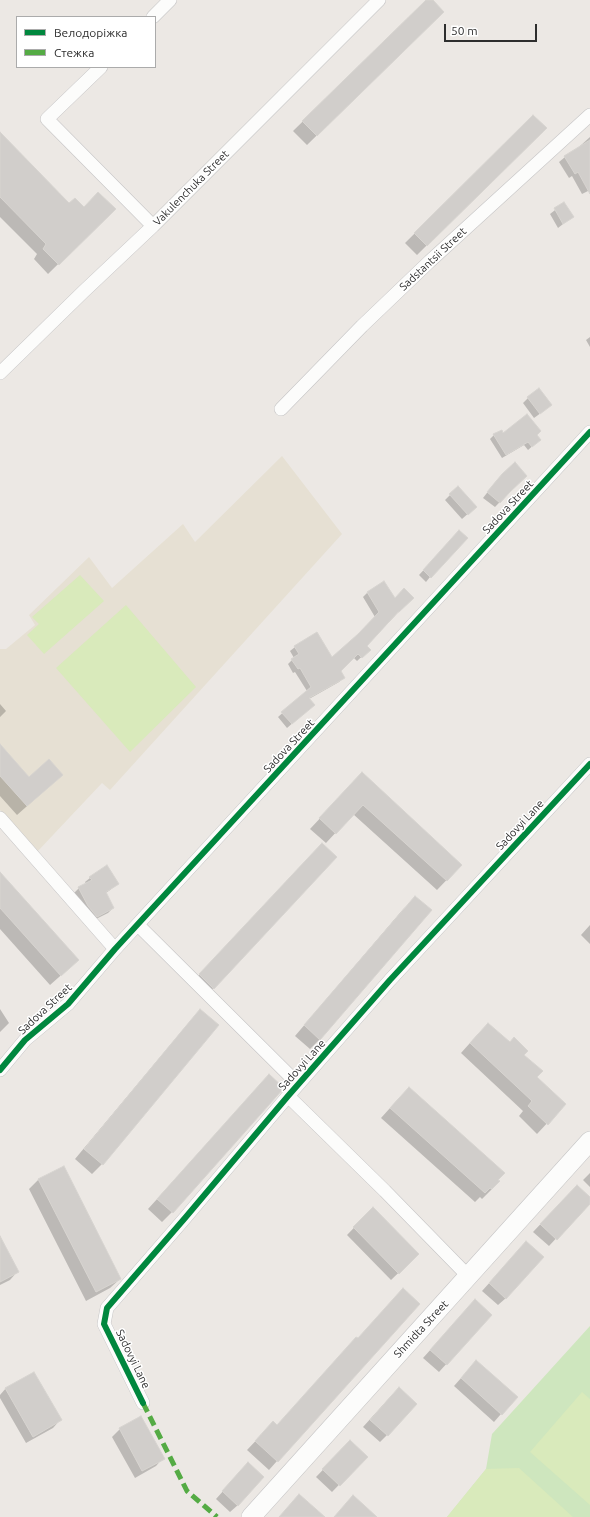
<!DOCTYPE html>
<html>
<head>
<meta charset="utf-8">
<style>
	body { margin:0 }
	#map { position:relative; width:590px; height:1517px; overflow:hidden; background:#ece8e4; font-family:Ubuntu,sans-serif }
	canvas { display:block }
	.legend { position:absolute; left:16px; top:16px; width:140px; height:52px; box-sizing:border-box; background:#fff; border:1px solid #ababab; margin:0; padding:5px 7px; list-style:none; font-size:12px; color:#2e2e2e }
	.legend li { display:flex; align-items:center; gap:8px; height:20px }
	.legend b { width:20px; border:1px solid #ababab }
	.scale { position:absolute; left:444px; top:24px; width:93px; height:18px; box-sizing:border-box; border:2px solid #2e2e2e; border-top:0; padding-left:5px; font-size:12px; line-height:14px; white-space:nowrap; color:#2e2e2e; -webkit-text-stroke:3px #fff; paint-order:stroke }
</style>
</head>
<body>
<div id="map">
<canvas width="590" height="1517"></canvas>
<ul class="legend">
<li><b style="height:5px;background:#00873e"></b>Велодоріжка</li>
<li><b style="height:5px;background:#54ab44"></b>Стежка</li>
</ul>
<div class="scale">50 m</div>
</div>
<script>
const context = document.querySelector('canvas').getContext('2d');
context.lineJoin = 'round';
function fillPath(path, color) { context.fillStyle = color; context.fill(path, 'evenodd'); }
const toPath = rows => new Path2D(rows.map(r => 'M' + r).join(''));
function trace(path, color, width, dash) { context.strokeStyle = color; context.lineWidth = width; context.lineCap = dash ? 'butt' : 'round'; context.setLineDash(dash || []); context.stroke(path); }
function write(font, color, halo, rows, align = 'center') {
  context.font = font + ' Ubuntu,sans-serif'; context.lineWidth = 3; context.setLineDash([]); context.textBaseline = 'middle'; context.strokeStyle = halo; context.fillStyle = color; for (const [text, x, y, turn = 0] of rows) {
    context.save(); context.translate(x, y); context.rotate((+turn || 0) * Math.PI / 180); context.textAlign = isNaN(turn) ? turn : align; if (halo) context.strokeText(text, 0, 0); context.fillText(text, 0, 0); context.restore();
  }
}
fillPath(toPath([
	[282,456,342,534,110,790,102,783,37,852,0,810,0,649,6,649,35,625,29,615,89,557,112,588,183,524,195,542]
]), '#e6e0d3');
fillPath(toPath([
	[590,1326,590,1517,447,1517,486,1469,492,1434]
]), '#cee6be');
fillPath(toPath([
	[80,575,104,601,44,654,27,635,39,624,32,617],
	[126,605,196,687,130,752,56,668],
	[582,1392,590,1399,590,1505,530,1452],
	[519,1468,573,1517,447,1517,486,1469]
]), '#d9eabb');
fillPath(toPath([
	[427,0,432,0,443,12,307,145,293,131],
	[533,116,545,128,417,255,405,243],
	[0,134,69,204,83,208,114,209,48,274,34,259,37,254,0,217],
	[590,137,590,190,582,194,572,176,569,178,559,162,565,157,581,147,580,146],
	[564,203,572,217,558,228,550,214],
	[590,337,590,347,586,340],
	[528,398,545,410,534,418,523,403],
	[503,434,536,435,536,443,528,450,524,445,502,458,490,439,494,435],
	[497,480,521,480,495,507,483,498],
	[458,487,471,511,462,519,445,500],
	[455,536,430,577,426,582,419,575],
	[367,593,394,599,412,598,366,646,369,650,357,661,354,658,340,671,344,678,339,682,309,699,309,709,287,728,278,717,307,691,295,672,293,673,288,664,294,658,290,651,295,647,332,659,356,637,375,617,363,597],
	[0,704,6,711,0,717],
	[0,745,29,778,62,775,17,815,0,796],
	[353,783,461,865,437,890,353,814,326,843,310,829],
	[312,854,336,857,204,998,190,985],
	[0,873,67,970,50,985,0,929],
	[90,878,118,884,106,893,113,908,108,913,92,921,83,911,74,893,79,888,86,884,85,882],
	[405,907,320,1039,310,1049,295,1036],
	[590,925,590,944,581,935],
	[0,1009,9,1023,0,1032],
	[191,1020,218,1025,102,1164,92,1174,75,1159],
	[478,1034,523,1055,535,1078,565,1104,537,1134,519,1116,523,1111,461,1053],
	[269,1075,172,1212,162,1222,148,1209],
	[399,1098,492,1189,482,1199,480,1197,475,1202,381,1118],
	[590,1173,590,1187,583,1180],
	[39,1179,120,1279,110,1288,86,1301,29,1189],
	[569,1194,590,1199,590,1202,549,1246,533,1232],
	[373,1208,418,1254,391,1280,347,1235],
	[0,1238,17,1272,10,1280,0,1285],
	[519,1250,506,1298,498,1305,482,1291],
	[468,1308,491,1315,439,1372,423,1358],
	[469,1369,501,1414,494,1422,454,1386],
	[6,1388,60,1420,53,1428,26,1443,0,1398,0,1395],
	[391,1396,387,1435,380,1442,363,1427],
	[120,1429,163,1458,156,1466,135,1478,112,1437],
	[265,1431,277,1461,269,1470,247,1450],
	[343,1449,366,1457,332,1492,316,1477],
	[241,1471,238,1505,230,1512,216,1499]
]), '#0003');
const building = toPath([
	[426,0,433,0,444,12,317,136,302,121,426,0],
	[533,115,547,128,427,246,414,233,533,115],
	[0,132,69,203,75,198,84,207,98,192,116,209,59,265,43,249,46,244,0,197,0,132],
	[590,140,590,194,578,172,575,174,564,156,590,140],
	[564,202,574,217,563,224,554,208,564,202],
	[539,388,552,405,540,414,527,397,539,388],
	[527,414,541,431,537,435,541,440,532,447,528,442,506,455,493,434,502,430,503,433,527,414],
	[515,462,527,476,510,492,500,503,487,492,502,474,515,462],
	[458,486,477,507,468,515,449,494,458,486],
	[459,530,468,538,431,578,423,570,459,530],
	[384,581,395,598,404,588,414,598,399,612,398,612,367,646,371,650,362,658,358,654,341,671,345,678,309,698,315,705,292,724,281,712,311,687,300,668,298,669,291,659,299,654,294,646,317,632,332,657,358,634,379,612,367,592,384,581],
	[0,744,29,777,49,759,63,775,27,806,0,776,0,744],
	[362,772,462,865,447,881,363,805,336,834,319,818,362,772],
	[322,843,337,857,214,989,199,974,322,843],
	[107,865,119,884,106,892,114,908,97,917,88,906,78,887,92,880,89,877,107,865],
	[0,872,79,960,61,976,0,908,0,872],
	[415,896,432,910,320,1040,304,1025,415,896],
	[200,1009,219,1025,103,1165,84,1149,200,1009],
	[488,1023,510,1042,514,1037,528,1051,524,1055,543,1071,537,1077,566,1104,548,1125,528,1106,532,1101,470,1043,488,1023],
	[269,1074,284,1088,173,1213,157,1199,269,1074],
	[409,1087,505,1173,498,1180,500,1181,492,1189,490,1188,485,1193,390,1108,409,1087],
	[64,1166,121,1279,96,1292,38,1179,64,1166],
	[577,1185,590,1197,590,1204,557,1240,540,1224,577,1185],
	[373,1207,419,1254,399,1274,353,1227,373,1207],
	[0,1236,19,1272,0,1282,0,1236],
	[526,1241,544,1257,506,1299,489,1283,526,1241],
	[403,1288,420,1304,278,1462,255,1441,273,1421,277,1425,356,1337,358,1338,403,1288],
	[475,1299,492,1315,447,1365,430,1350,475,1299],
	[476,1360,518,1397,502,1415,461,1378,476,1360],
	[34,1372,62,1420,33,1437,5,1388,34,1372],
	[399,1387,417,1404,388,1436,370,1420,399,1387],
	[141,1416,165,1459,142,1471,119,1428,141,1416],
	[350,1440,368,1457,340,1486,322,1469,350,1440],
	[248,1462,264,1477,238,1506,222,1491,248,1462],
	[299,1494,325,1517,279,1517,299,1494],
	[353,1495,377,1517,334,1517,353,1495]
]);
fillPath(building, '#d1cecb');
trace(building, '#d7d4d0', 1);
const street = toPath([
	[153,17,170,0],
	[101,67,47,119,153,226],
	[0,373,83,292,153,226,379,0],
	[281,409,362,326,430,261,590,115],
	[0,818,115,949],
	[138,925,298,1084],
	[0,1070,25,1040,68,1004,115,949,590,432],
	[288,1096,385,1191,469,1277],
	[143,1403,104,1324,107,1308,185,1218,288,1096,390,980,590,764]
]);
const secondary = toPath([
	[251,1517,590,1141]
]);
trace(street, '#c5c4c5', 14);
trace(secondary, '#c5c4c5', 20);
trace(street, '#fcfcfb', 13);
trace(secondary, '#fcfcfb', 19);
trace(toPath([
	[143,1403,187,1491,217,1517]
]), '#54ab44', 5, [10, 5]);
trace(toPath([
	[0,1070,25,1040,68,1004,115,949,590,432],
	[143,1403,104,1324,107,1308,185,1218,288,1096,390,980,590,764]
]), '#00873e', 6);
write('11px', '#2e2e2e', '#fff', [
	["Vakulenchuka Street",191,188,-45],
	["Sadstantsii Street",433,259,-43],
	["Sadova Street",508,507,-47],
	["Sadova Street",289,746,-47],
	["Sadovyi Lane",520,825,-47],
	["Sadova Street",45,1009,-43],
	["Sadovyi Lane",302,1065,-48],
	["Shmidta Street",421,1329,-47],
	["Sadovyi Lane",133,1359,64]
]);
</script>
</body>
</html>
